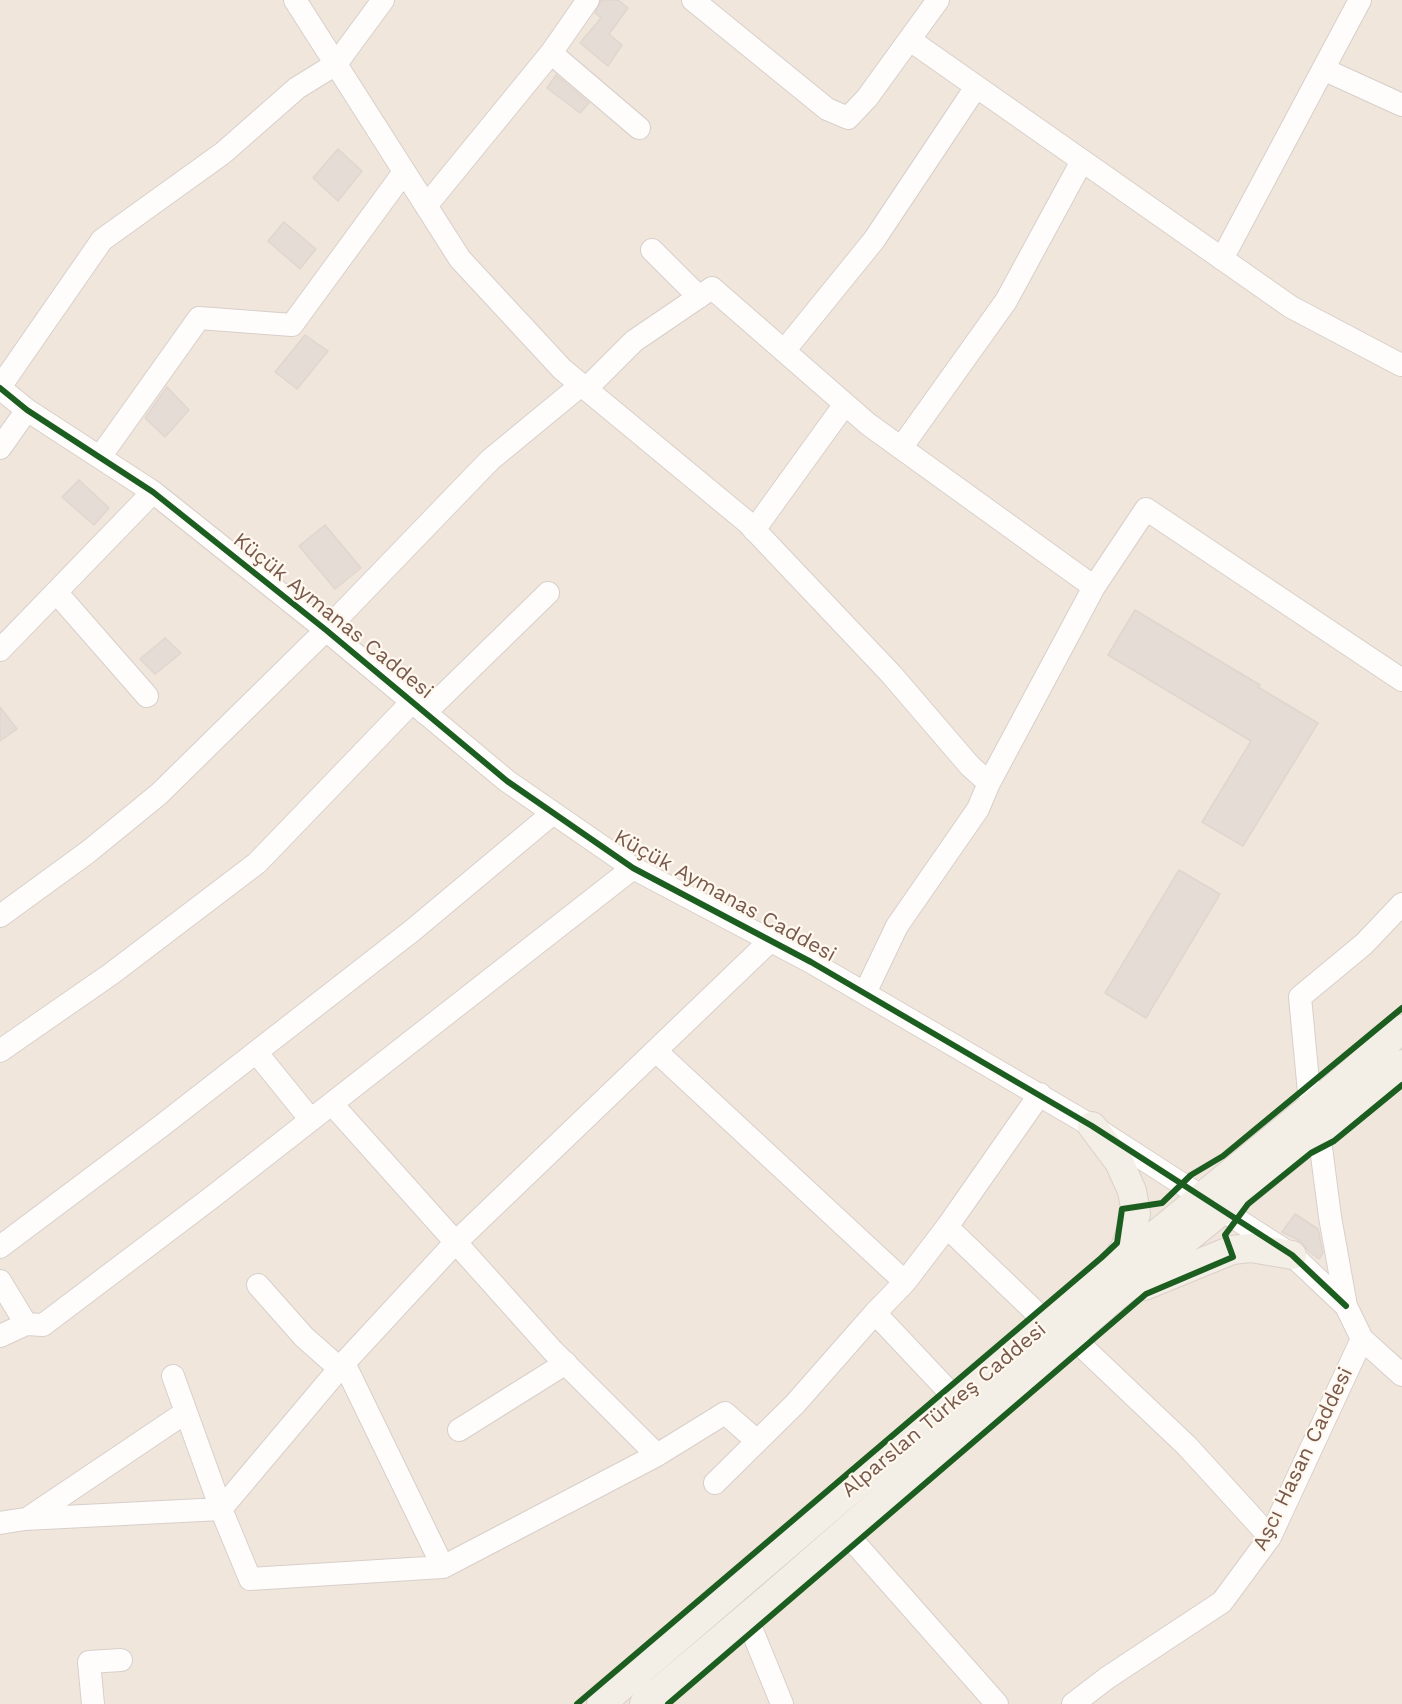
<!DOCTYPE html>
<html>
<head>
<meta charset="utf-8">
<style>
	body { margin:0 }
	canvas { display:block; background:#f8f3ee }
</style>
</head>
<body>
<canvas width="1402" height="1704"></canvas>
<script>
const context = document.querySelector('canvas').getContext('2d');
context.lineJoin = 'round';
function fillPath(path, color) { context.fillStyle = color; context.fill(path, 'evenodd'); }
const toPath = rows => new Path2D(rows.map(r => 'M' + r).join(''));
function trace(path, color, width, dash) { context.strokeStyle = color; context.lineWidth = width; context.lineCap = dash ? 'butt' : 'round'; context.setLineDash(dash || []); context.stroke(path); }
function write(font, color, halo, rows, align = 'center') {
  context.font = font + ' "Work Sans",sans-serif'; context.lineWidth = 4.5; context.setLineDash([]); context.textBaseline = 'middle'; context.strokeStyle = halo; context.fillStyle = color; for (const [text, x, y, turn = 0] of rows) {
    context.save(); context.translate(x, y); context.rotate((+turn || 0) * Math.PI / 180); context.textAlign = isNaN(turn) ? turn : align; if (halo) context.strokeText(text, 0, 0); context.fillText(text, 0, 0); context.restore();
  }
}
fillPath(toPath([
	[0,0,1402,0,1402,1704,0,1704]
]), '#f1e6db');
const building = toPath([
	[601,0,618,0,628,8,609,34,622,45,608,66,580,43,601,18,595,13,601,0],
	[556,75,589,103,580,113,547,88,556,75],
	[338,149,362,171,338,201,313,178,338,149],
	[284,222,316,249,300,269,268,241,284,222],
	[305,335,328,351,297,389,275,372,305,335],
	[167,387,189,410,165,437,145,418,167,387],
	[79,480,109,508,94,525,62,497,79,480],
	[325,525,361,568,335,589,299,546,325,525],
	[1135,610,1260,685,1258,687,1318,723,1243,846,1202,822,1251,741,1108,655,1135,610],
	[165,638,181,653,155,674,140,659,165,638],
	[0,707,17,729,0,741,0,707],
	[1179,870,1220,894,1146,1018,1105,993,1179,870],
	[1295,1214,1318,1229,1323,1253,1319,1259,1308,1251,1302,1242,1282,1232,1295,1214]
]);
fillPath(building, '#e5dcd5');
trace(building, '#e1d6cf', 1.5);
const minor = toPath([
	[295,0,460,259,562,369,747,522,891,674,970,766,989,783],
	[693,0,827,109,848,118,867,98,938,0],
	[910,40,1291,307,1401,365],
	[551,53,639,128],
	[1323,69,1402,105],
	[426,206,551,53,588,0],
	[652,250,699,297],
	[1222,259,1360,0],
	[784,351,874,240,976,87],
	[0,387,102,240,223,153,297,88,336,64,383,0],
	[0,388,27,410,153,492,326,630,507,781,633,868,811,962,1092,1126,1292,1255,1346,1306],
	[586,389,634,341,712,288,868,424,1094,587],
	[0,448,27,410],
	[901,448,1006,301,1082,161],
	[100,457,199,318,292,325,404,172],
	[754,530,845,404],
	[56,592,147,696],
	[0,650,153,492],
	[425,713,548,593],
	[0,916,88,852,159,794,326,630,490,460,581,385],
	[865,993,897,926,978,809,989,783,1094,587,1146,509,1402,680],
	[0,1051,111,974,257,863,412,702],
	[656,1051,905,1282],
	[256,1052,311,1120],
	[1316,1103,1309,1092,1300,997,1364,944,1402,904],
	[332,1104,552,1350,657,1455,725,1413,757,1441],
	[1319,1132,1330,1217,1346,1306,1362,1339,1402,1375],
	[947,1227,1047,1323],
	[0,1247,160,1127,413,930,553,813],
	[0,1281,26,1324],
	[258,1285,304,1337,339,1368],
	[875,1313,956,1399],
	[0,1336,26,1324,43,1325,211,1198,633,868],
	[1071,1336,1187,1446,1270,1537],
	[344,1363,443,1567],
	[173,1376,221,1509,250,1579,443,1567,657,1455],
	[459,1430,566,1363],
	[715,1483,795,1404,875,1313,905,1282,947,1227,1040,1094],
	[27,1519,186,1412],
	[0,1523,25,1519,221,1509,344,1363,455,1243,771,940],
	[845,1532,997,1704],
	[747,1618,782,1704],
	[93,1704,89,1662,121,1660],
	[1073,1704,1107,1678,1222,1602,1270,1537,1362,1339]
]);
const major = toPath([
	[1092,1126,1119,1162,1132,1191,1135,1207,1136,1214,1126,1246,1115,1263],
	[1144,1286,1232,1250,1251,1248,1292,1255],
	[601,1704,988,1372,1316,1103,1402,1029],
	[644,1704,766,1601,1114,1298,1402,1064]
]);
trace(minor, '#d7cfca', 24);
trace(major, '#dad0ca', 30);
trace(minor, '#fefdfc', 22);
trace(major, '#f3eee6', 28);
trace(toPath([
	[0,388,27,410,153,492,326,630,507,781,633,868,811,962,1092,1126,1292,1255,1346,1306],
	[577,1704,1101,1258,1117,1243,1122,1209,1162,1203,1191,1175,1223,1156,1402,1008],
	[668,1704,1146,1294,1233,1257,1225,1235,1248,1204,1311,1153,1334,1141,1402,1085]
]), '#1b5e20', 6);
write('21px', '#78594b', '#fff8ef', [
	["Küçük Aymanas Caddesi",333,616,39],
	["Küçük Aymanas Caddesi",725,896,29],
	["Alparslan Türkeş Caddesi",944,1410,-40],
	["Aşcı Hasan Caddesi",1303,1459,-64]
]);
</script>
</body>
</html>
